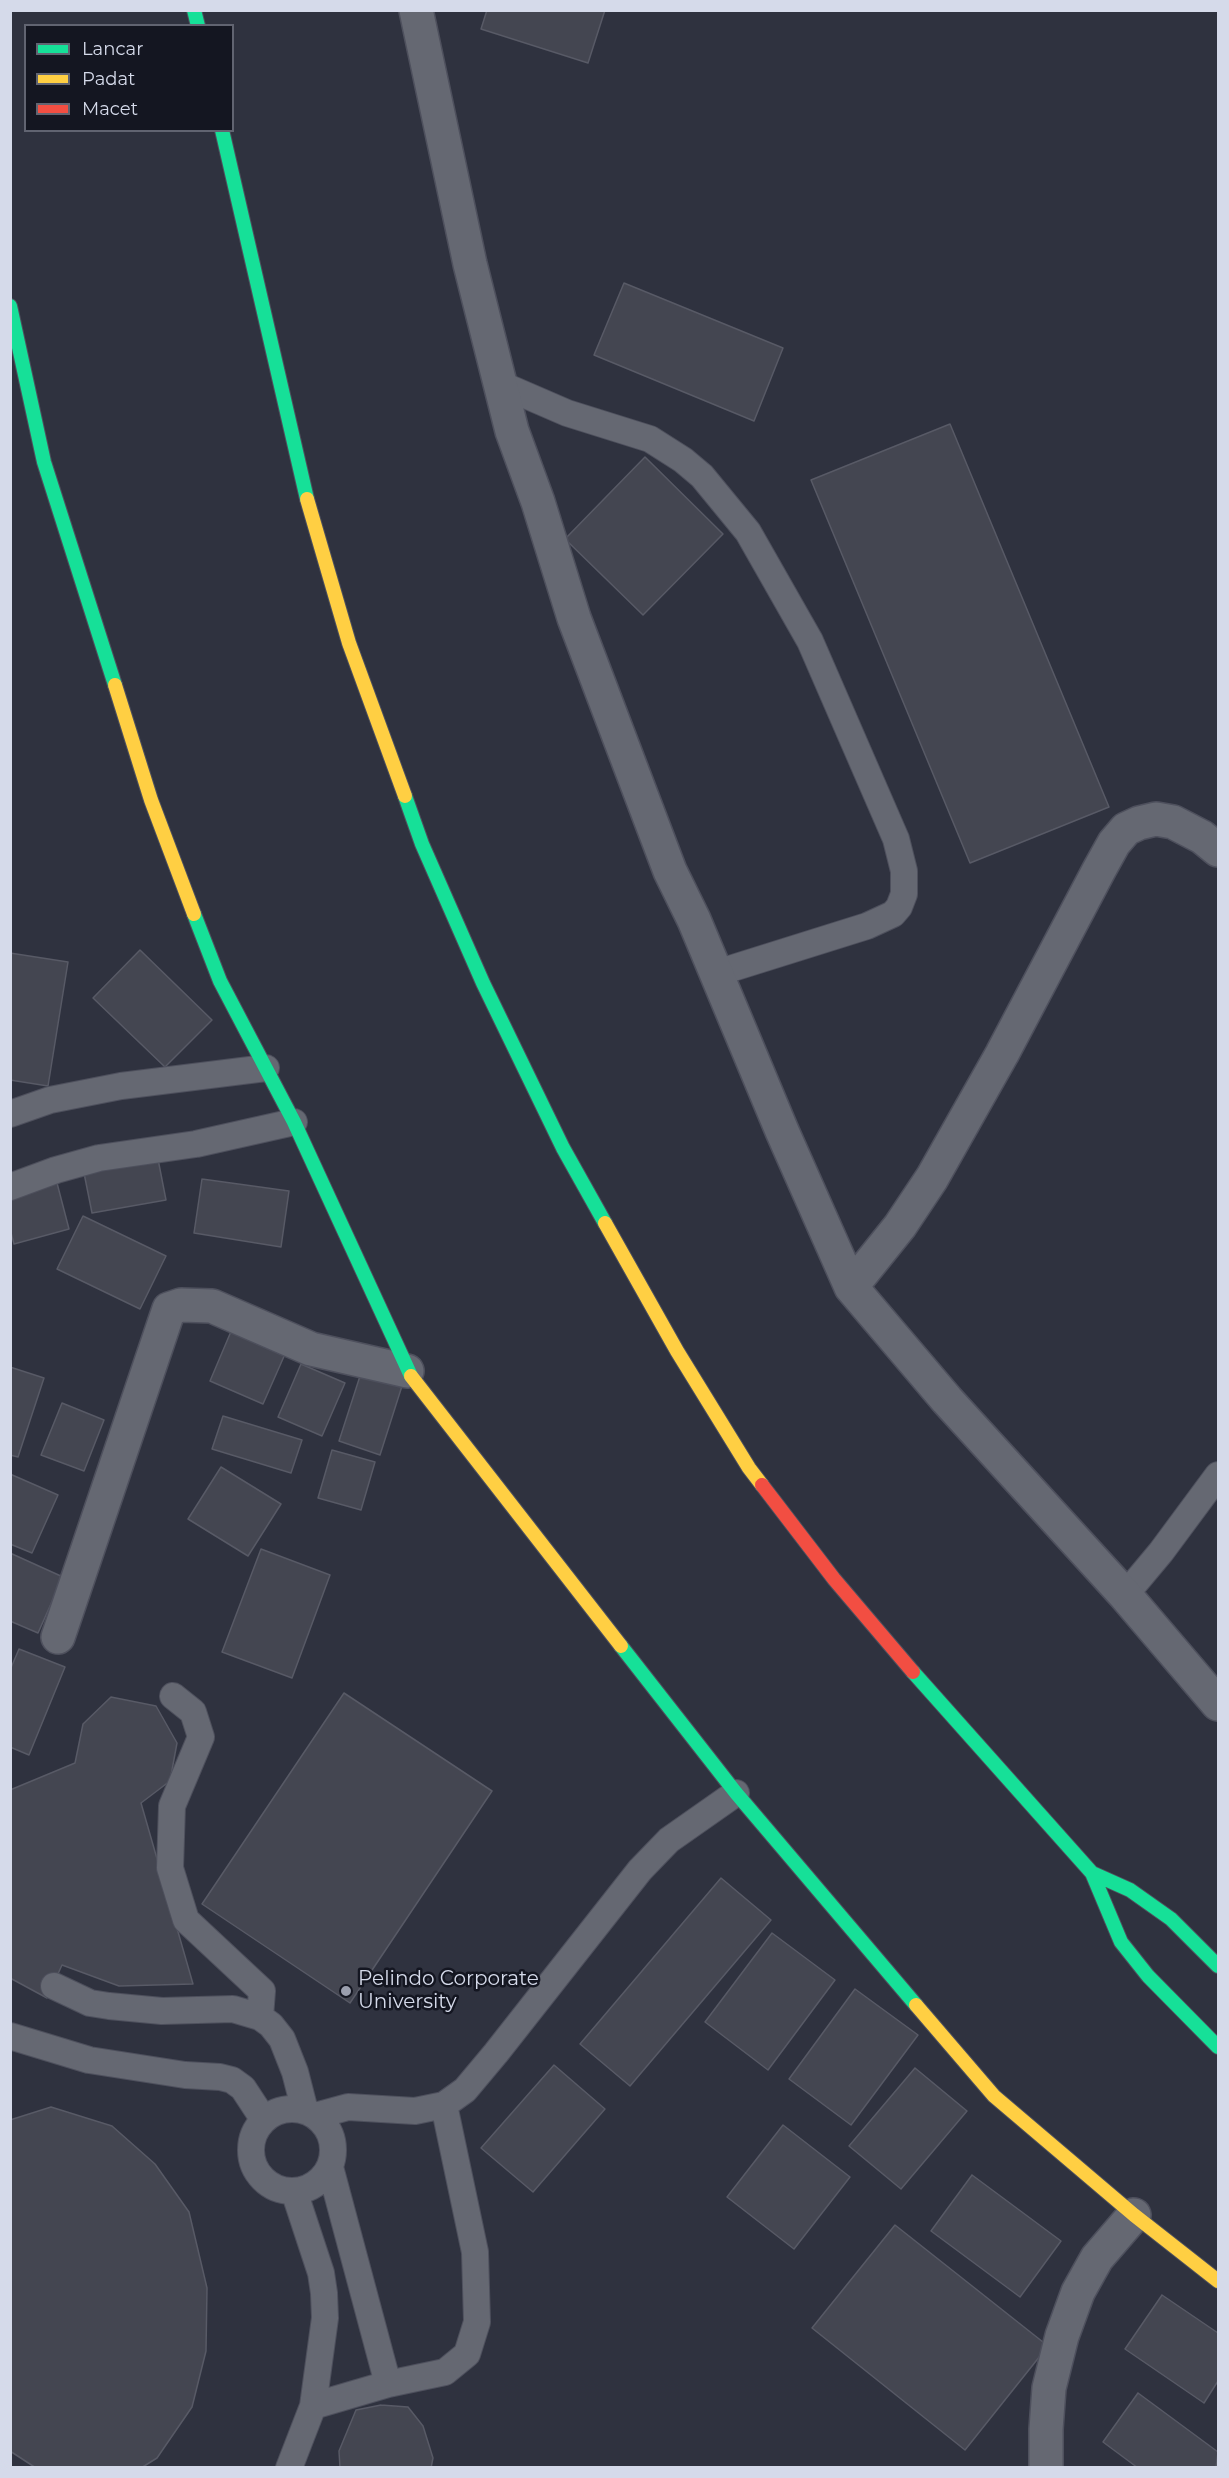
<!DOCTYPE html>
<html>
<head>
<meta charset="utf-8">
<style>
	body { margin:0 }
	#map { position:relative; width:1229px; height:2478px; overflow:hidden; background:#2f323f; font-family:Montserrat,sans-serif }
	canvas { display:block }
	.frame { position:absolute; inset:0; border:12px solid #d5daea; pointer-events:none }
	.legend { position:absolute; left:24px; top:24px; width:210px; height:108px; box-sizing:border-box; background:#141621; border:2px solid #616471; margin:0; padding:8px 10px; list-style:none; font-size:18px; color:#d5daea }
	.legend li { display:flex; align-items:center; gap:12px; height:30px }
	.legend b { width:30px; border:2px solid #616471 }
</style>
</head>
<body>
<div id="map">
<canvas width="1229" height="2478"></canvas>
<div class="frame"></div>
<ul class="legend">
<li><b style="height:8px;background:#16e098"></b>Lancar</li>
<li><b style="height:8px;background:#ffcf43"></b>Padat</li>
<li><b style="height:8px;background:#f24e42"></b>Macet</li>
</ul>
</div>
<script>
const context = document.querySelector('canvas').getContext('2d');
context.lineJoin = 'round';
function fillPath(path, color) { context.fillStyle = color; context.fill(path, 'evenodd'); }
const toPath = rows => new Path2D(rows.map(r => 'M' + r).join(''));
function trace(path, color, width, dash) { context.strokeStyle = color; context.lineWidth = width; context.lineCap = dash ? 'butt' : 'round'; context.setLineDash(dash || []); context.stroke(path); }
function write(font, color, halo, rows, align = 'center') {
  context.font = font + ' Montserrat,sans-serif'; context.lineWidth = 5; context.setLineDash([]); context.textBaseline = 'middle'; context.strokeStyle = halo; context.fillStyle = color; for (const [text, x, y, turn = 0] of rows) {
    context.save(); context.translate(x, y); context.rotate((+turn || 0) * Math.PI / 180); context.textAlign = isNaN(turn) ? turn : align; if (halo) context.strokeText(text, 0, 0); context.fillText(text, 0, 0); context.restore();
  }
}
const building = toPath([
	[487,10,605,10,588,63,481,29,487,10],
	[624,283,783,348,754,421,594,355,624,283],
	[950,424,1109,807,970,863,811,480,950,424],
	[645,457,723,534,643,615,565,539,645,457],
	[140,950,212,1020,165,1067,93,998,140,950],
	[10,953,68,962,48,1086,10,1080,10,953],
	[157,1154,166,1200,92,1213,83,1168,157,1154],
	[202,1179,289,1191,281,1247,194,1233,202,1179],
	[57,1183,69,1229,14,1244,10,1229,10,1195,57,1183],
	[83,1216,166,1256,140,1309,57,1269,83,1216],
	[235,1322,289,1345,263,1404,210,1381,235,1322],
	[301,1364,345,1383,322,1436,278,1417,301,1364],
	[10,1367,44,1378,18,1457,10,1455,10,1367],
	[361,1373,402,1386,380,1455,339,1441,361,1373],
	[62,1403,104,1420,84,1471,41,1455,62,1403],
	[223,1416,302,1440,291,1473,212,1449,223,1416],
	[332,1450,375,1462,361,1510,318,1498,332,1450],
	[221,1467,281,1504,248,1556,188,1519,221,1467],
	[10,1474,58,1495,32,1553,10,1544,10,1474],
	[261,1549,330,1575,292,1678,222,1652,261,1549],
	[10,1553,63,1577,38,1633,10,1621,10,1553],
	[19,1649,65,1667,29,1755,10,1747,10,1670,19,1649],
	[344,1693,492,1791,350,2003,202,1904,344,1693],
	[111,1697,156,1706,177,1743,170,1781,141,1803,193,1984,119,1986,62,1965,47,1998,10,1978,10,1790,75,1763,83,1724,111,1697],
	[721,1878,771,1920,630,2086,580,2044,721,1878],
	[772,1933,835,1980,768,2070,705,2022,772,1933],
	[855,1989,918,2035,851,2125,789,2079,855,1989],
	[554,2065,605,2109,533,2192,481,2148,554,2065],
	[915,2068,967,2111,901,2189,849,2146,915,2068],
	[51,2107,112,2126,155,2164,189,2212,207,2288,206,2351,192,2407,157,2458,141,2468,36,2468,10,2451,10,2120,51,2107],
	[783,2125,850,2177,794,2249,727,2197,783,2125],
	[972,2175,1061,2241,1020,2297,931,2231,972,2175],
	[895,2225,1048,2346,965,2450,812,2328,895,2225],
	[1162,2295,1218,2333,1218,2381,1204,2403,1125,2349,1162,2295],
	[1138,2393,1218,2452,1216,2468,1138,2468,1103,2442,1138,2393],
	[381,2405,408,2407,423,2426,433,2458,431,2468,340,2468,339,2451,356,2410,381,2405]
]);
fillPath(building, '#444651');
trace(building, '#585a66', 1.5);
const lane = toPath([
	[500,384,567,413,650,439,683,460,702,476,748,532,810,641,896,839,904,871,904,894,899,907,893,914,867,926,717,973],
	[10,1114,50,1100,121,1086,266,1068],
	[10,1187,56,1170,99,1158,196,1144,294,1122],
	[1125,1595,1161,1552,1218,1475],
	[173,1696,193,1712,201,1737,172,1806,170,1868,186,1920,262,1991,260,2017],
	[54,1986,90,2003,109,2006,162,2011,233,2009,260,2017,271,2025,282,2039,295,2072,305,2111],
	[10,2036,89,2060,185,2075,220,2077,232,2080,243,2088,264,2120],
	'251 2150a41 41 0 1 1 82 0a41 41 0 1 1-82 0Z',
	[315,2116,348,2107,415,2111,444,2105,465,2090,496,2053,640,1870,669,1840,736,1793],
	[330,2167,388,2384],
	[313,2406,388,2384,445,2372,467,2354,477,2322,475,2252,444,2105],
	[289,2468,313,2406,325,2318,324,2293,321,2273,294,2191]
]);
const street = toPath([
	[416,10,470,264,512,431,538,502,574,618,670,871,694,920,782,1131,851,1287,947,1400,1125,1595,1218,1704],
	[851,1287,900,1226,932,1178,1002,1054,1099,870,1114,843,1126,829,1139,823,1156,819,1173,822,1202,837,1218,850],
	[58,1637,169,1309,181,1305,212,1306,311,1349,407,1371],
	[1046,2468,1046,2429,1049,2388,1062,2336,1078,2292,1097,2258,1134,2215]
]);
const fast = toPath([
	[194,10,198,26],
	[222,130,307,499],
	[10,306,44,462,115,685],
	[405,796,422,844,483,983,563,1148,605,1223],
	[194,914,220,981,294,1122,411,1376],
	[621,1646,736,1793,916,2005],
	[913,1672,1092,1873,1121,1942,1148,1976,1218,2047],
	[1092,1873,1130,1890,1171,1919,1218,1966]
]);
const slow = toPath([
	[307,499,349,643,405,796],
	[115,685,151,800,194,914],
	[605,1223,677,1351,749,1468,762,1485],
	[411,1376,621,1646],
	[916,2005,994,2096,1134,2215,1218,2281]
]);
const jam = toPath([
	[762,1485,834,1579,913,1672]
]);
trace(lane, '#4e505d', 28);
trace(street, '#4e505d', 36);
trace(fast, '#4e505d', 16);
trace(slow, '#4e505d', 16);
trace(jam, '#4e505d', 16);
trace(lane, '#656872', 26);
trace(street, '#656872', 33);
trace(fast, '#16e098', 14);
trace(slow, '#ffcf43', 14);
trace(jam, '#f24e42', 14);
for (const [x, y, r, color] of [
	[346,1991,6,"#9b9fae"]
]) { const dot = new Path2D(); dot.arc(x, y, r, 0, 2 * Math.PI); context.fillStyle = color; context.fill(dot); trace(dot, '#141621', 2); }
write('20px', '#d5daea', '#141621', [
	["Pelindo Corporate",358,1979],
	["University",358,2002]
], 'left');
</script>
</body>
</html>
